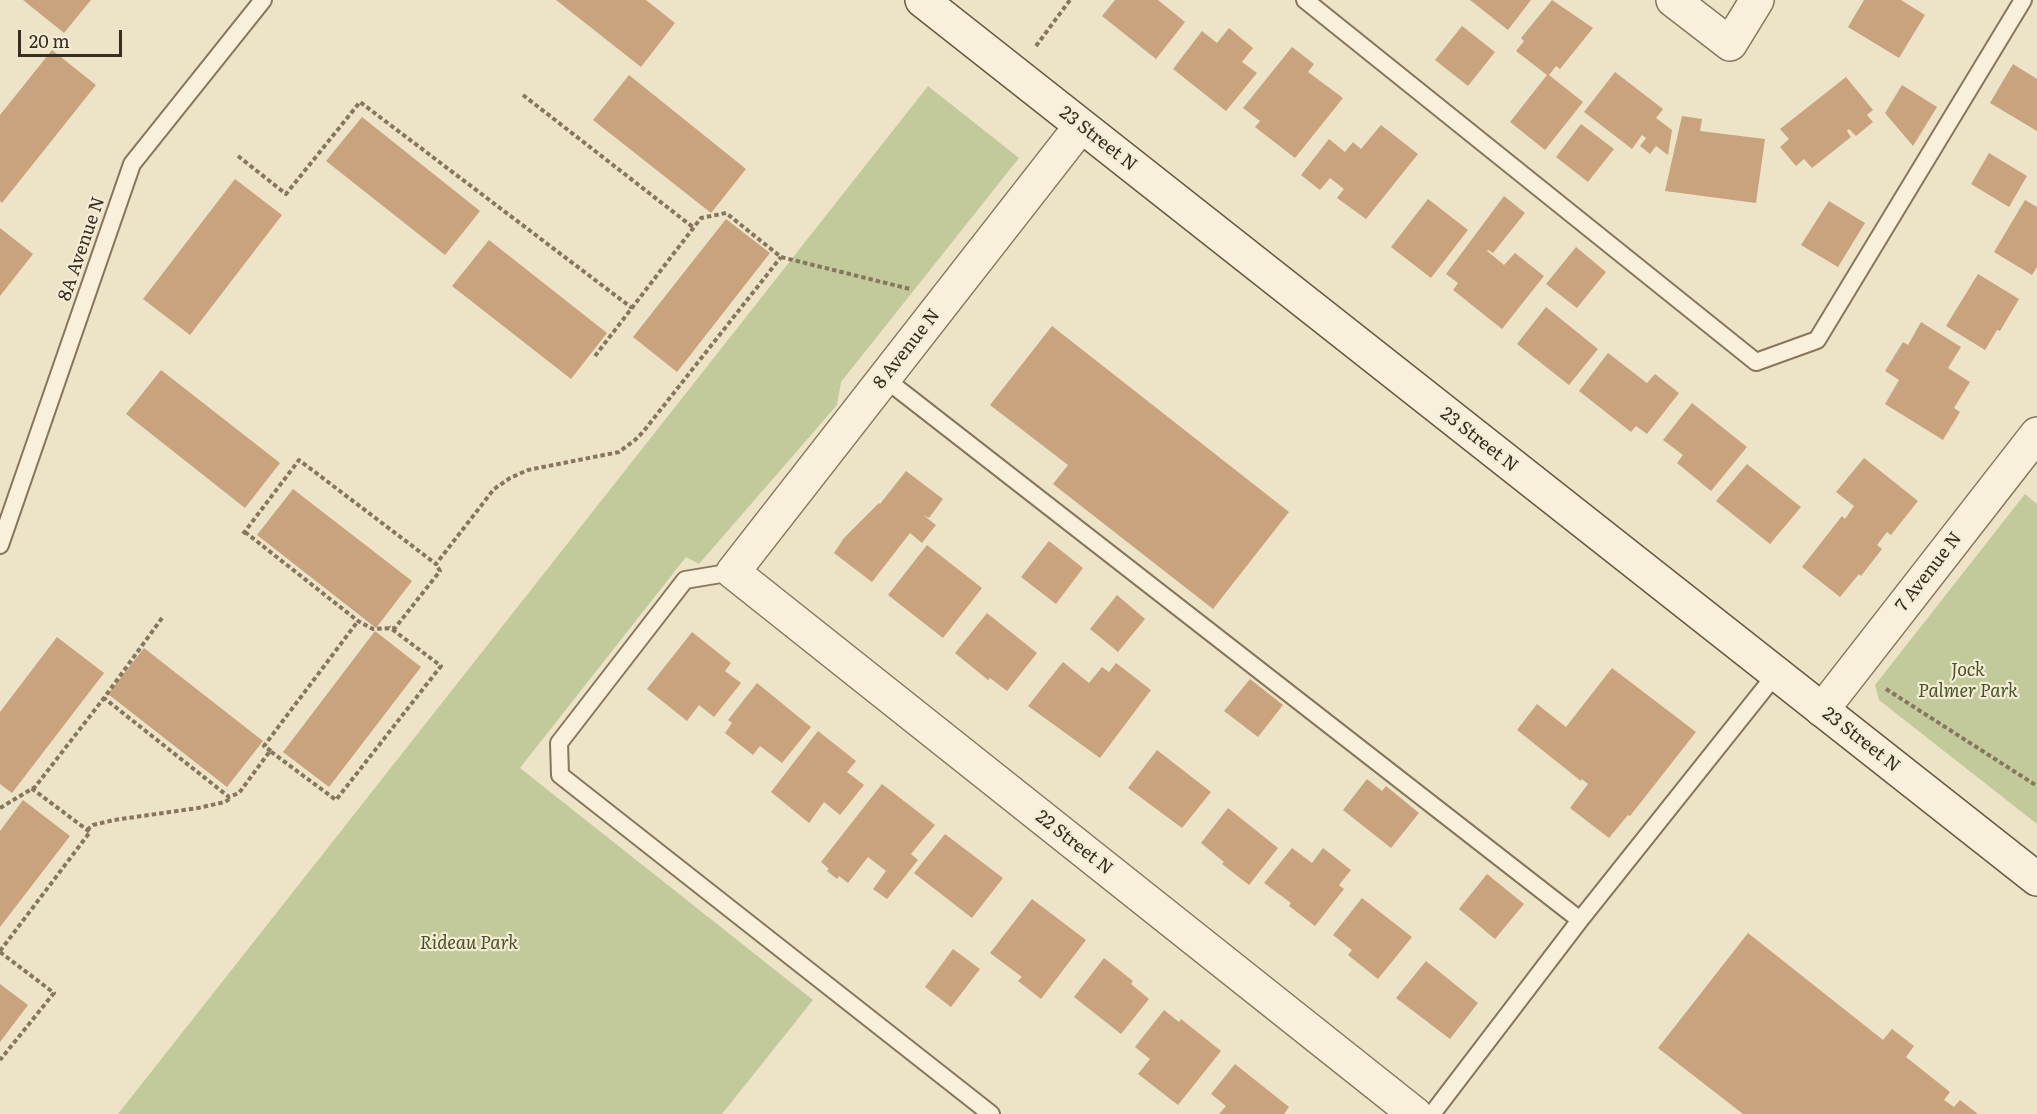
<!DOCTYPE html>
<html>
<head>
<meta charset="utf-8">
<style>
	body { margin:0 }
	#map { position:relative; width:2037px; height:1114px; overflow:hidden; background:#ede4c7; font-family:Literata,serif }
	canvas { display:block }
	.scale { position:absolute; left:18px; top:30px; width:104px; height:27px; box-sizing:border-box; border:3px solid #382d20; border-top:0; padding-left:8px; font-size:18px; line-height:21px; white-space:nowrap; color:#382d20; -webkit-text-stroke:4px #f4edd6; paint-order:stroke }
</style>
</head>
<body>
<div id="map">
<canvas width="2037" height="1114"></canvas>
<div class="scale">20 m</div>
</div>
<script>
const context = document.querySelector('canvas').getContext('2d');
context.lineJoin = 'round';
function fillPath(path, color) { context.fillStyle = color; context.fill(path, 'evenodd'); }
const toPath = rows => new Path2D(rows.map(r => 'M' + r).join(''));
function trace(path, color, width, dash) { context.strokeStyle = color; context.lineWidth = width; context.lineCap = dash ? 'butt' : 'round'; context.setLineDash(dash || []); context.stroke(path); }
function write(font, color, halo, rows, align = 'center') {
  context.font = font + ' Literata,serif'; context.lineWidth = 4.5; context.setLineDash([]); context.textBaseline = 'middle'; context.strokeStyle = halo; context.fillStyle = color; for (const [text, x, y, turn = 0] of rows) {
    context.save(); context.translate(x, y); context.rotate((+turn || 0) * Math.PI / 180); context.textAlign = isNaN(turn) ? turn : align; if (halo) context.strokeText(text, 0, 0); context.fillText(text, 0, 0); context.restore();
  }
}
fillPath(toPath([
	[928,86,1019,158,841,382,837,405,699,564,686,557,520,768,813,1000,722,1114,118,1114],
	[2025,494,2037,504,2037,824,1879,700,1875,685]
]), '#c2ca9b');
fillPath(toPath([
	[23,0,91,0,64,33],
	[556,0,646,0,675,23,641,67],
	[1115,0,1158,0,1185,22,1156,59,1102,16],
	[1470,0,1531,0,1508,30],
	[1552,0,1593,28,1560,69,1556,66,1549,75,1583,102,1545,150,1510,122,1547,75,1516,51,1524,41,1521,38],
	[1864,0,1901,0,1925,15,1899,58,1848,27],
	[1462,26,1495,52,1468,86,1435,60],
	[1229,28,1253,48,1242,62,1257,73,1226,111,1173,69,1202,31,1217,43],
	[1292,47,1314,64,1308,72,1343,98,1295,158,1255,127,1260,121,1243,108],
	[52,50,96,85,2,203,0,201,0,115],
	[2013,64,2037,79,2037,131,1990,103],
	[1615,72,1663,109,1656,118,1672,130,1668,155,1656,146,1650,154,1640,146,1646,138,1642,135,1632,149,1584,112],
	[629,75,746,169,711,213,593,120],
	[1846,77,1873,110,1867,115,1873,122,1856,136,1849,129,1847,131,1851,137,1812,168,1804,159,1796,166,1780,147,1789,139,1780,129],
	[1902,85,1937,107,1913,146,1885,113],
	[1682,116,1702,119,1700,131,1765,139,1756,203,1665,191],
	[362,117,480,211,445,255,326,161],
	[1581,124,1614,149,1588,182,1556,157],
	[1381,125,1418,154,1366,219,1337,198,1344,189,1330,178,1320,190,1301,175,1329,139,1345,152,1353,142,1361,149],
	[1989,153,2027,176,2009,207,1971,184],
	[235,179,282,215,190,335,143,299],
	[1504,196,1525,213,1493,253,1488,250,1487,251,1504,265,1515,253,1544,276,1502,329,1453,290,1458,283,1446,274],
	[1428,199,1468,230,1431,278,1391,247],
	[2025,200,2037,207,2037,267,2032,275,1994,252],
	[1829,201,1865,223,1838,267,1801,245],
	[726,219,770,253,677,372,633,337],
	[0,228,33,254,0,296],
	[489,240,607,333,571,379,452,286],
	[1576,247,1606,272,1577,308,1546,284],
	[1978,274,2019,299,2000,331,1997,330,1985,350,1946,326],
	[1546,307,1598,349,1569,385,1517,344],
	[1921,322,1961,347,1948,368,1970,382,1954,408,1960,412,1943,440,1885,404,1899,380,1885,371,1903,342,1908,345],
	[1052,326,1289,512,1213,609,1053,484,1068,465,990,405],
	[1608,353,1647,383,1655,374,1679,393,1647,434,1636,426,1631,432,1579,391],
	[161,370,280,463,245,508,126,414],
	[1692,403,1747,447,1711,491,1677,463,1683,455,1663,440],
	[1864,458,1918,501,1891,535,1887,532,1877,545,1882,549,1861,576,1859,574,1840,597,1802,567,1842,516,1845,519,1854,506,1836,492],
	[1747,464,1801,507,1770,544,1716,501],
	[906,471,943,499,929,518,923,515,936,525,922,543,910,533,872,582,834,553,844,538,879,503,880,504],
	[293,489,412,581,376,628,257,535],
	[1049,541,1083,568,1056,604,1021,577],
	[927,545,982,588,943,638,888,595],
	[1117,595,1145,619,1118,652,1090,629],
	[987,613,1037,653,1007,691,990,678,988,680,955,653],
	[375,631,421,667,329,787,283,752],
	[692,632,731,663,725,671,741,683,714,717,699,705,687,721,647,689],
	[57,637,104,673,12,793,0,784,0,712],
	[144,648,263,741,227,787,108,694],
	[1063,662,1089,683,1102,667,1109,672,1116,663,1151,690,1100,758,1028,706],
	[1612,668,1696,732,1630,816,1628,815,1609,838,1570,808,1588,784,1582,779,1581,781,1517,730,1537,704,1566,727],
	[1250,679,1283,705,1258,737,1224,711],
	[757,683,811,727,782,763,760,746,753,755,725,733,732,723,728,720],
	[818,731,856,761,847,772,864,785,840,815,824,802,809,823,771,792],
	[1157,750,1211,792,1182,828,1128,788],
	[1367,779,1382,791,1386,786,1419,813,1391,848,1343,810],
	[882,784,935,825,911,854,918,860,887,899,873,889,886,871,868,857,848,883,839,876,837,879,827,871,829,869,821,862],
	[23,800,70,836,0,927,0,831],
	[1228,808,1278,848,1249,885,1222,864,1224,862,1201,843],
	[945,834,1003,878,972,918,914,873],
	[1292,848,1312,863,1323,848,1351,870,1339,885,1344,889,1315,926,1289,906,1291,903,1264,883],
	[1487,874,1524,904,1495,939,1459,909],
	[1362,898,1412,937,1378,979,1348,955,1352,950,1333,935],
	[1032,899,1086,940,1041,999,1018,981,1022,977,990,953],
	[1748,933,1883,1040,1892,1029,1914,1046,1906,1057,1950,1092,1944,1100,1954,1107,1960,1100,1978,1114,1743,1114,1658,1048],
	[953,949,980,969,951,1007,925,987],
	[1104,958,1133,981,1131,984,1149,999,1121,1034,1074,997],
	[1426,961,1478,1003,1450,1039,1396,998],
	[0,984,28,1005,0,1042],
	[1164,1010,1179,1022,1181,1019,1221,1051,1178,1105,1138,1074,1150,1059,1135,1047],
	[1235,1064,1289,1107,1284,1114,1219,1114,1226,1106,1211,1094]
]), '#c9a27e');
const lane = toPath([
	[1305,0,1756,362,1817,340,2023,0],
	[884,378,1580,920],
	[0,545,132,164,263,0],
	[733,572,685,580,559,743,560,775,991,1114],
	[1432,1114,1580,920,1776,674]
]);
const street = toPath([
	[1673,0,1730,44,1757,0],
	[1081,126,733,572,1415,1114],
	[1822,710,2037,434]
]);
const secondary = toPath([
	[922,0,2037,879]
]);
trace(lane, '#87765d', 20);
trace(street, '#87765d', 36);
trace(secondary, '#695740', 36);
trace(toPath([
	[1036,46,1070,0],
	[523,95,694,228],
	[238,156,286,194,360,102,632,308],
	[595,356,701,218,726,213,781,257,910,289],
	[245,532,358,621,373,629,395,628,440,571,436,564],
	[243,534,299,460,436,564,494,489,510,478,528,470,619,452,635,440,643,432,781,257],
	[162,618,104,698,229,797,239,793,270,751,336,800,441,666,389,627],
	[1886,689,2037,786],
	[271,751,264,746,358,621],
	[0,808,35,787,104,698],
	[87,830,93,825,114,820,198,808,225,802,231,798],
	[0,951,90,832,31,788],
	[0,952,54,993,0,1060]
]), '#87765d', 4, [4.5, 3]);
trace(lane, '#f8f0da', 16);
trace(street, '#f8f0da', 33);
trace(secondary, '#f8f0da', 33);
write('18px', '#382d20', '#f4edd6', [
	["23 Street N",1098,139,38],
	["8A Avenue N",82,249,-71],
	["8 Avenue N",907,349,-52],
	["23 Street N",1479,440,38],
	["7 Avenue N",1929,572,-52],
	["23 Street N",1861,740,38],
	["22 Street N",1074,843,38]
]);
write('italic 18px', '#465427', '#f4edd6', [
	["Jock",1968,671],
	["Palmer Park",1968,692],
	["Rideau Park",469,944]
]);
</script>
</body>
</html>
